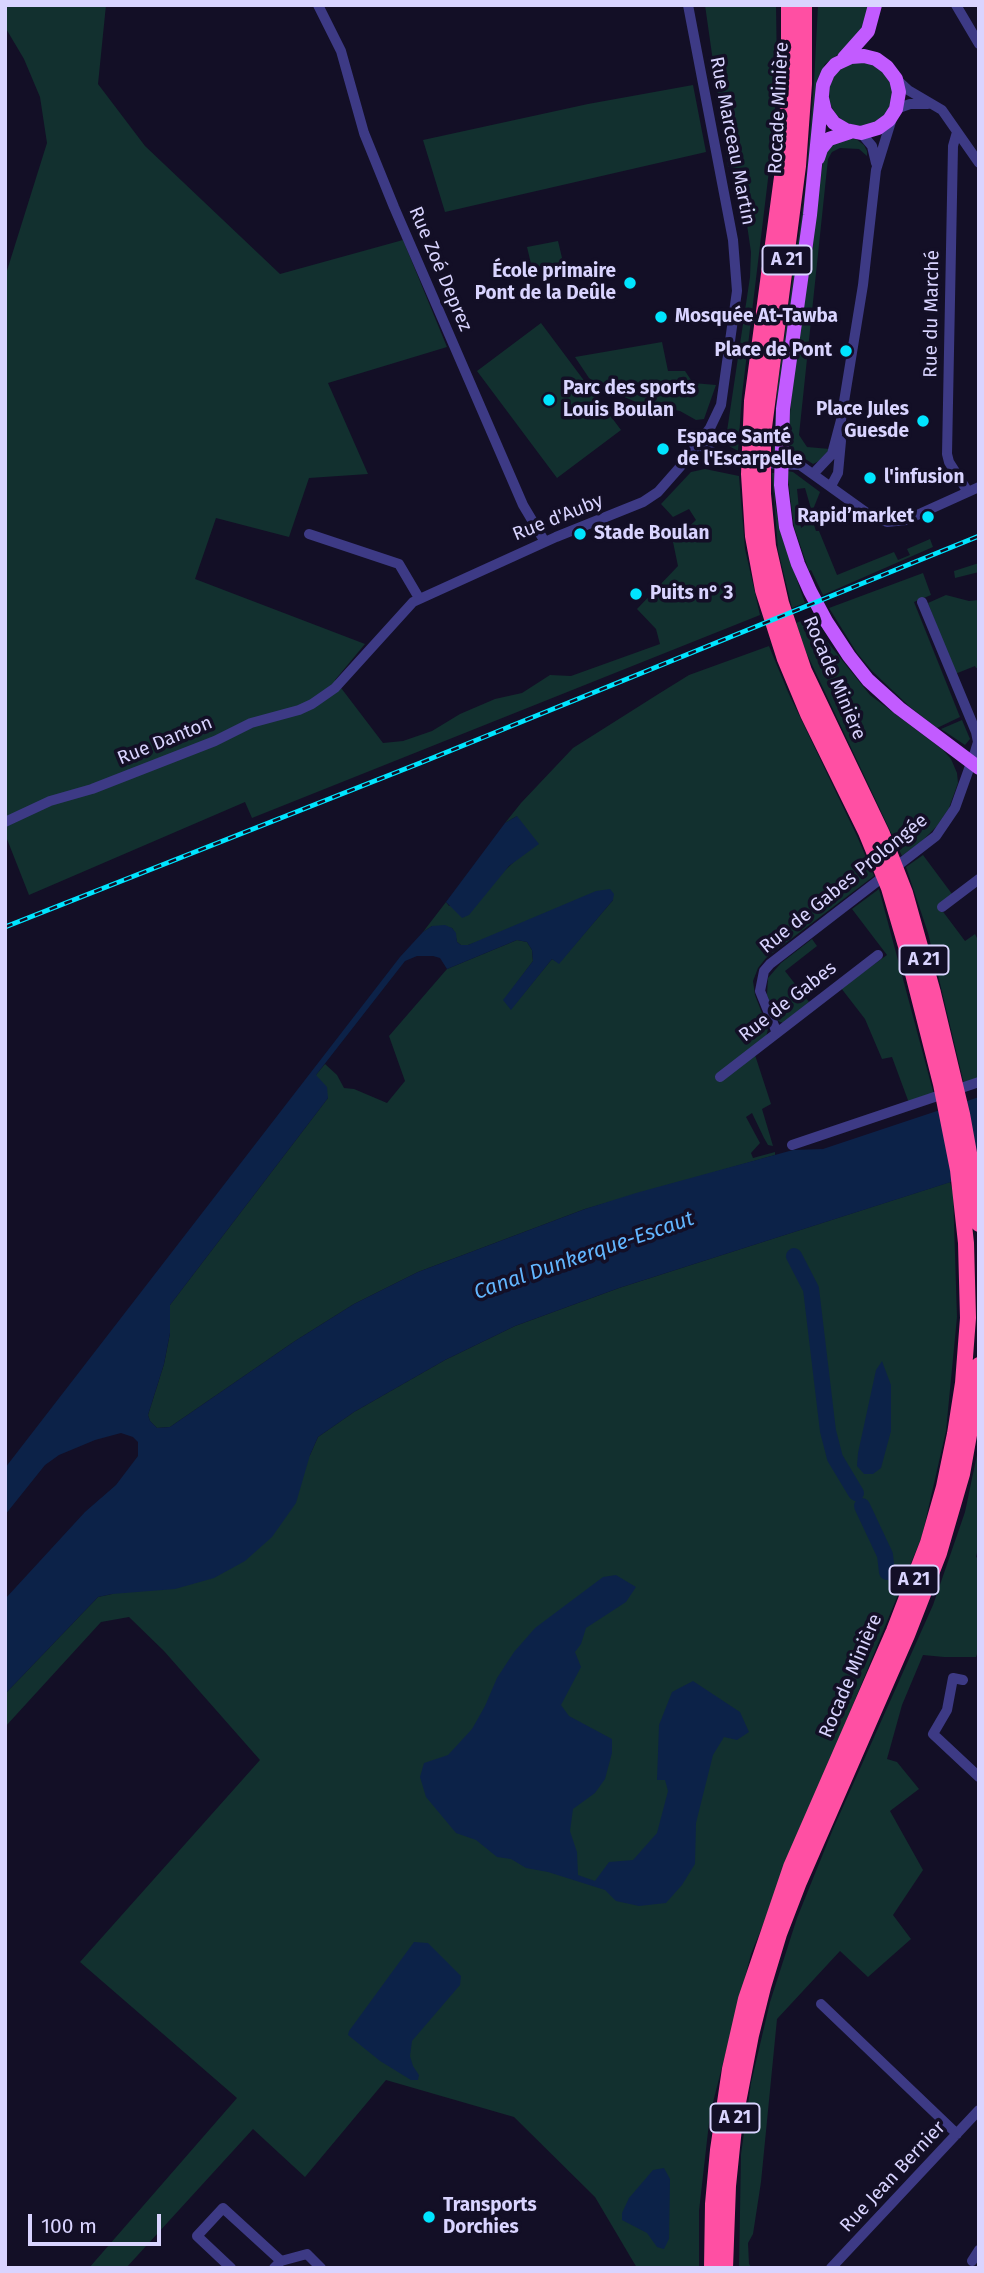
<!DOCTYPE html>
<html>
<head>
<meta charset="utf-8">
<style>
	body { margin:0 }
	#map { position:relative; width:984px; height:2273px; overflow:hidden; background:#130f26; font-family:"Fira Sans",sans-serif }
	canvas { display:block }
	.frame { position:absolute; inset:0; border:7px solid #d9d4ff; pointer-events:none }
	.scale { position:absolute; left:28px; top:2214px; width:133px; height:32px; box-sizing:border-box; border:4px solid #d9d4ff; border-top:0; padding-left:9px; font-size:21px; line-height:24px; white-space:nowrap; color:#d9d4ff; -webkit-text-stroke:5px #130f26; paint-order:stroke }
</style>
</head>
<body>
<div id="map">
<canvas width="984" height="2273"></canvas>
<div class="frame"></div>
<div class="scale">100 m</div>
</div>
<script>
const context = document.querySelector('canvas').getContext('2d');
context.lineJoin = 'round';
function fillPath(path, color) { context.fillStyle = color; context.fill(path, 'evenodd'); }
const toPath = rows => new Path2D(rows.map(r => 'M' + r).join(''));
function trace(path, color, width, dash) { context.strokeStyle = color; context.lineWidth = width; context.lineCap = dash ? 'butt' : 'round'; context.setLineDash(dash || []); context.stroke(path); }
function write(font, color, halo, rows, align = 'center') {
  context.font = font + ' "Fira Sans",sans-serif'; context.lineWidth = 7; context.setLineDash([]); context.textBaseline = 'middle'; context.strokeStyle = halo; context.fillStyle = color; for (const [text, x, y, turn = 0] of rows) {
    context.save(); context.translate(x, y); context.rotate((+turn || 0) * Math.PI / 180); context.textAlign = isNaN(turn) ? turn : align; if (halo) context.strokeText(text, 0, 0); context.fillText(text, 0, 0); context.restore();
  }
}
fillPath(toPath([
	[5,5,106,5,98,84,145,146,280,274,403,240,447,347,328,383,368,474,309,478,289,537,216,518,195,579,365,644,335,680,383,743,403,741,432,731,460,714,495,699,522,693,550,675,571,676,660,644,656,629,637,609,678,566,673,542,696,520,689,509,673,517,661,504,691,472,705,469,739,476,745,549,760,615,252,818,245,802,29,895,5,834,5,277,47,143,40,97,24,59,5,27],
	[705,5,776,5,777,72,774,129,742,395,738,451,729,446,726,438,750,277,751,252,746,218,753,217,745,169,728,167],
	[818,5,869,5,864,30,851,45,825,64,818,82,816,114,776,431,775,453,773,453,777,390,805,191,814,83],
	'829 94a32 32 0 1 1 64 0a32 32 0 1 1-64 0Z',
	[693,85,706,152,445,212,423,140,588,104],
	[846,138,856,139,864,145,867,151,867,156,859,149,840,148,832,152,828,159,799,435,807,447,830,449,819,461,813,464,804,458,787,452,793,378,823,161,829,146],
	[558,241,563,262,532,268,527,247],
	[541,323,621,430,557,478,477,371],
	[662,342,668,371,685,371,693,383,716,385,704,419,696,420,680,411,636,402,601,387,589,378,575,357],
	[787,471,793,472,820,492,812,512,805,488,797,489,801,528,804,526,801,507,807,505,816,531,819,531,837,575,894,552,898,560,910,555,907,549,930,539,933,547,823,595,811,570,809,571,794,527],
	[772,473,774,473,775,503,780,531,805,603,792,608,778,550],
	[979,563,979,572,955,578,954,571],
	[923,573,931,595,914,602,960,717,937,728,910,707,872,671,857,653,829,608],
	[946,595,969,601,979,600,979,667,976,668,975,666,955,674,928,603],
	[812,616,822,635,870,695,943,750,951,759,957,773,958,783,949,808,937,826,921,842,902,856,806,652,796,623],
	[769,646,788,692,857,836,874,876,766,958,758,968,753,981,755,995,768,1029,766,1037,755,1055,771,1104,762,1109,773,1146,768,1145,764,1138,752,1113,746,1117,760,1143,751,1153,753,1158,775,1152,775,1155,585,1209,418,1272,354,1304,295,1341,170,1427,157,1428,150,1421,148,1415,164,1364,170,1333,170,1305,328,1098,315,1076,325,1064,337,1075,344,1088,354,1089,387,1103,405,1081,389,1036,447,969,517,940,527,942,532,950,533,961,504,1000,511,1009,552,959,559,963,613,900,468,945,461,945,457,942,455,933,452,928,432,926,423,932,446,902,449,906,500,875,519,857,517,816,505,823,521,803,573,748,660,693,689,675],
	[962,720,970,739,965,745,941,729],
	[923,855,952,894,938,905,965,941,975,934,979,942,979,1079,964,1084,928,933,906,867],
	[879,889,934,1095,909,1103,892,1057,882,1059,865,1019,841,988,887,955,852,909],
	[812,939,817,946,785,971,809,1002,784,1023,780,1022,777,1020,767,995,768,978,781,963],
	[950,1182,953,1192,957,1317,946,1431,922,1536,751,1954,710,2114,699,2211,699,2268,637,2268,595,2197,514,2117,386,2080,305,2177,253,2129,126,2268,89,2268,237,2098,80,1962,260,1760,164,1651,129,1617,101,1622,5,1727,5,1694,98,1597,112,1594,310,1455,318,1437,354,1412,445,1360,515,1326,619,1288],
	[979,1445,979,1544,976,1557,979,1559,979,1648,976,1657,944,1657,923,1655,902,1705,887,1759,897,1762,919,1789,890,1811,923,1870,893,1915,911,1939,868,1977,840,1951,777,2019,761,2182,753,2234,748,2243,749,2264,752,2268,739,2268,741,2154,751,2083,770,2002,797,1918,833,1829,933,1605,965,1512]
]), '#12302f');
fillPath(toPath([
	[517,816,539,844,509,866,469,915,462,918,446,902,505,823],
	[610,889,614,894,613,900,559,964,552,959,511,1010,503,1000,533,961,532,950,527,942,517,940,447,969,440,958,433,956,417,956,405,961,316,1075,327,1087,328,1098,170,1305,170,1333,164,1364,148,1415,150,1421,157,1428,170,1427,295,1341,354,1304,418,1272,585,1209,636,1193,793,1150,823,1149,979,1097,979,1173,619,1288,515,1326,445,1360,354,1412,318,1437,310,1455,296,1503,272,1537,245,1561,214,1578,175,1589,112,1594,98,1597,5,1694,5,1599,85,1512,116,1485,138,1456,138,1442,133,1437,121,1433,95,1440,59,1455,45,1465,5,1515,5,1468,400,957,423,932,432,926,445,925,452,928,456,933,457,942,461,945,468,945,596,891],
	[882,1361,891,1385,891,1431,881,1468,873,1474,864,1474,857,1466,858,1453,876,1370],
	[616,1575,636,1587,626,1602,586,1628,581,1644,575,1652,581,1667,561,1705,569,1716,612,1739,612,1753,605,1779,595,1793,573,1809,570,1831,577,1852,578,1875,595,1881,609,1862,633,1860,657,1833,668,1791,665,1780,657,1780,659,1725,672,1692,693,1681,740,1712,749,1732,737,1740,724,1737,713,1755,696,1823,695,1864,682,1885,666,1903,639,1906,616,1901,605,1890,548,1872,526,1868,511,1859,497,1857,476,1840,456,1833,426,1797,420,1777,424,1763,448,1755,472,1729,485,1706,497,1678,514,1652,535,1628,603,1577],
	[414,1942,428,1943,461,1976,460,1985,412,2041,410,2056,413,2066,419,2075,418,2080,411,2080,380,2061,348,2035,349,2031],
	[664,2168,670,2179,669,2239,664,2249,657,2247,647,2233,622,2220,622,2213,629,2198,653,2170]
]), '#0c2248');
trace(toPath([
	[794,1256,811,1289,828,1431,835,1458,856,1493],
	[862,1506,885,1555,887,1572]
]), '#0c2248', 16);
trace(toPath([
	[318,5,341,51,364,133,394,207,523,505,545,542],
	[956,5,979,44],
	[896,79,908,90,942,110,979,163],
	[896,109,910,104,928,104],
	[957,132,953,146,947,454,949,462,968,492],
	[861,133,872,146,876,163],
	[698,444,728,461,800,465,867,513,887,522,906,520,979,487],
	[814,473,832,454,841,420,863,285,876,170,893,115],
	[831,486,838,473,841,441],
	[309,534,399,564,419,598],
	[5,822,50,801,92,789,215,741,251,723,299,710,312,704,335,688,413,602,556,537,643,502,658,492,680,467,710,428,721,405,737,291,733,240,688,5],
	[942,907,979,879],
	[777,1033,760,991,764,971,770,964,936,836,955,808,975,752,978,742,976,732,922,602],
	[720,1077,878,955],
	[792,1145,979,1082],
	[963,1680,953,1678,947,1710,933,1734,979,1777],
	[821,2004,957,2134],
	[972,2261,979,2250],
	[231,2268,197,2236,223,2208,281,2261],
	[274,2268,281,2261,307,2254,321,2268],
	[831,2268,979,2110]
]), '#3d3a85', 10);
trace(toPath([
	[844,58,868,31,875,5],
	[822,98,825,111,834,123,846,130,861,133,878,128,889,120,896,109,899,92,896,79,887,67,876,59,864,56,851,57,836,64,828,73,823,85,810,215,783,409,781,485,786,527,798,564,810,591,826,621,849,656,868,680,899,708,979,768],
	[818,158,821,149,829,139,850,132]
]), '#c25bff', 14);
trace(toPath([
	[804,5,804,84,798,166,763,435,763,494,768,546,781,603,804,671,882,834,905,893,933,993,962,1114,972,1170,979,1224],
	[712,2268,713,2204,718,2150,730,2069,746,1999,791,1867,894,1631,928,1543,944,1487,955,1434,963,1383,968,1318,966,1243,958,1170,941,1084,906,946,889,888,866,832,808,714,785,659,763,590,753,536,749,474,752,401,784,162,789,92,789,5],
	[725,2268,728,2186,735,2118,751,2035,763,1987,779,1934,799,1882,907,1635,939,1553,962,1474,974,1407,979,1365]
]), '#ff4fa3', 16);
const rail = toPath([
	[5,927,420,763,979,536]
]);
trace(rail, '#00e5ff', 5);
trace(rail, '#130f26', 2.5, [8]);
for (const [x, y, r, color] of [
	[630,283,7,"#00e5ff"],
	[661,317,7,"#00e5ff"],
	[846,351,7,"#00e5ff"],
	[549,400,7,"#00e5ff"],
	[923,421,7,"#00e5ff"],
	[663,449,7,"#00e5ff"],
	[870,478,7,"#00e5ff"],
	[928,517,7,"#00e5ff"],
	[580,534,7,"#00e5ff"],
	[636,594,7,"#00e5ff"],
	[429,2217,7,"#00e5ff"]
]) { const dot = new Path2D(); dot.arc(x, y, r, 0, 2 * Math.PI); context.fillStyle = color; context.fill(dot); trace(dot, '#130f26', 2.5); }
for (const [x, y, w] of [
	[787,260,49],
	[924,960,49],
	[914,1580,49],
	[735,2118,49]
]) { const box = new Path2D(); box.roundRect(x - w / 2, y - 14.5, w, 29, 5); context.fillStyle = '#130f26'; context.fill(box); trace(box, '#d9d4ff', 2); }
write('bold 18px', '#d9d4ff', null, [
	["A 21",787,260],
	["A 21",924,960],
	["A 21",914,1580],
	["A 21",735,2118]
]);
write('19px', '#d9d4ff', '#130f26', [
	["Rocade Minière",779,108,-87],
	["Rue Marceau Martin",732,141,79],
	["Rue Zoé Deprez",440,269,67],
	["Rue du Marché",932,314,-89],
	["Rue d'Auby",558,518,-22],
	["Rocade Minière",834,678,67],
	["Rue Danton",165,741,-22],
	["Rue de Gabes Prolongée",844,884,-39],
	["Rue de Gabes",788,1002,-38],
	["Rocade Minière",851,1676,-67],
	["Rue Jean Bernier",893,2177,-47]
]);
write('bold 19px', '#d9d4ff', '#130f26', [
	["École primaire",616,272,"right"],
	["Pont de la Deûle",616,294,"right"],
	["Mosquée At-Tawba",675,317],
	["Place de Pont",832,351,"right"],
	["Parc des sports",563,389],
	["Louis Boulan",563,411],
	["Place Jules",909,410,"right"],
	["Guesde",909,432,"right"],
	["Espace Santé",677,438],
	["de l'Escarpelle",677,460],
	["l'infusion",884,478],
	["Rapid’market",914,517,"right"],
	["Stade Boulan",594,534],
	["Puits n° 3",650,594],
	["Transports",443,2206],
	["Dorchies",443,2228]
], 'left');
write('italic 21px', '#62b6ff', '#130f26', [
	["Canal Dunkerque-Escaut",584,1256,-19]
]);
</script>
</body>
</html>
